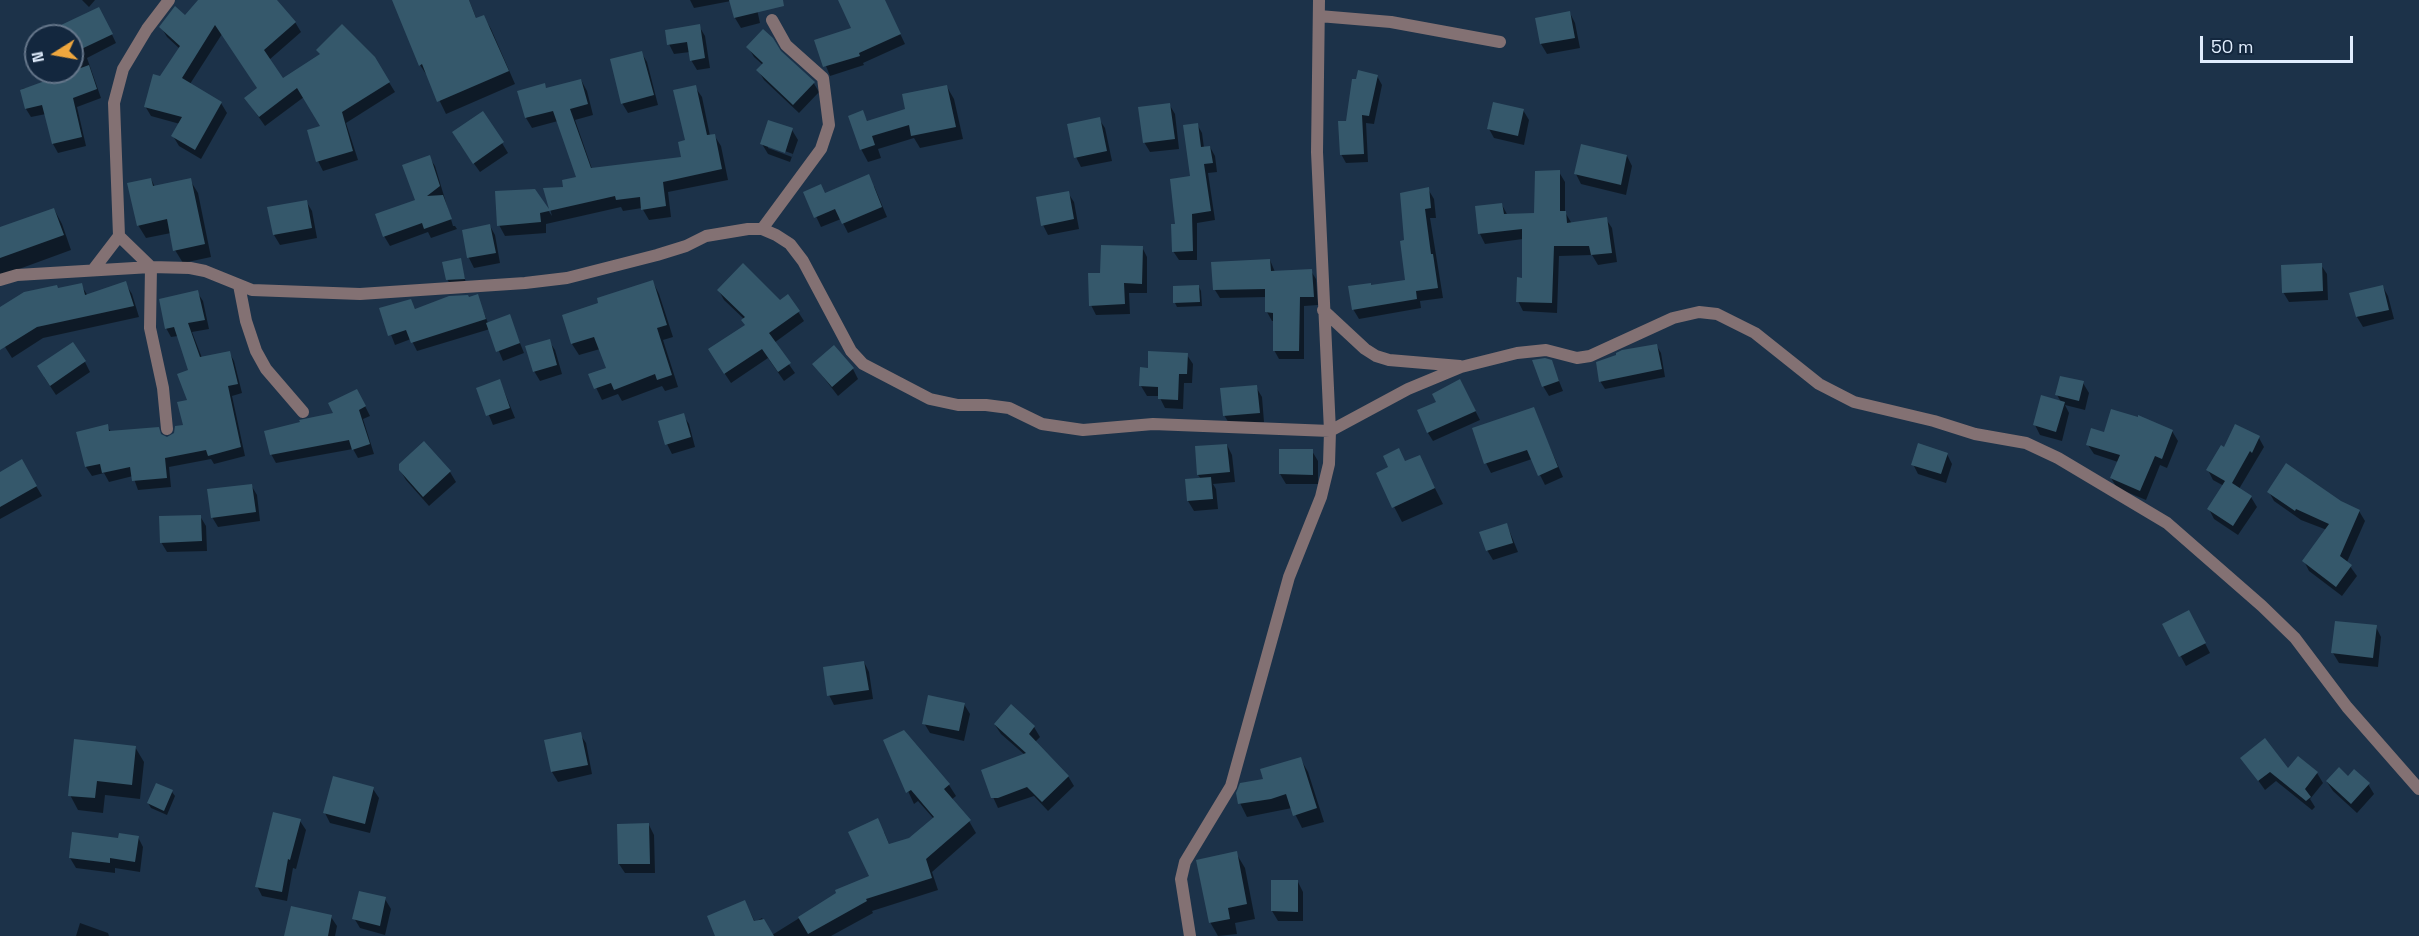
<!DOCTYPE html>
<html>
<head>
<meta charset="utf-8">
<style>
	body { margin:0 }
	#map { position:relative; width:2419px; height:936px; overflow:hidden; background:#1c3249; font-family:"Space Grotesk",sans-serif }
	canvas { display:block }
	.north { position:absolute; left:24px; top:24px; width:60px; height:60px; box-sizing:border-box; background:#13273e; border:2px solid #65768a; border-radius:50%; rotate:259deg; font-size:16px; font-weight:700; line-height:24px; text-align:center; color:#e0edfd }
	.north::after { content:''; display:block; margin:auto; width:21px; height:27px; background:#efa73e; clip-path:polygon(50% 0,100% 100%,50% 72%,0 100%) }
	.scale { position:absolute; left:2200px; top:36px; width:153px; height:27px; box-sizing:border-box; border:3px solid #e0edfd; border-top:0; padding-left:8px; font-size:18px; line-height:21px; white-space:nowrap; color:#e0edfd; -webkit-text-stroke:4px #13273e; paint-order:stroke }
</style>
</head>
<body>
<div id="map">
<canvas width="2419" height="936"></canvas>
<div class="north">N</div>
<div class="scale">50 m</div>
</div>
<script>
const context = document.querySelector('canvas').getContext('2d');
context.lineJoin = 'round';
function fillPath(path, color) { context.fillStyle = color; context.fill(path, 'evenodd'); }
const toPath = rows => new Path2D(rows.map(r => 'M' + r).join(''));
function trace(path, color, width, dash) { context.strokeStyle = color; context.lineWidth = width; context.lineCap = dash ? 'butt' : 'round'; context.setLineDash(dash || []); context.stroke(path); }
fillPath(toPath([
	[82,0,95,0,89,7],
	[200,0,275,0,295,22,301,32,269,60,282,80,374,58,395,92,346,123,358,160,323,171,318,161,322,127,304,97,265,126,246,99,258,89,222,34,190,84,221,103,227,113,201,159,179,146,173,136,180,124,151,116,145,106,180,49,167,37,161,27,185,17],
	[393,0,469,0,477,20,484,17,491,29,515,84,446,114,428,77,420,65],
	[690,0,755,0,760,23,741,28,735,18,731,1,694,8],
	[840,0,884,0,905,44,863,63,864,65,830,76,816,41,853,29],
	[1570,13,1575,23,1580,48,1547,54,1541,44,1537,19],
	[104,18,116,43,87,58,101,98,77,107,86,146,58,153,53,144,46,114,31,117,26,109,22,89,47,83,39,72,72,72,72,36,68,36],
	[699,26,705,36,710,68,697,70,691,60,690,52,674,54,669,44],
	[748,47,779,52,813,82,819,92,799,113,764,80,758,70,763,65,754,57],
	[641,52,647,62,658,105,628,113,622,103],
	[36,55,36,68,30,58],
	[1377,76,1382,85,1374,124,1366,123,1368,162,1346,163,1341,154,1347,123],
	[581,80,587,91,593,115,575,120,592,169,683,158,695,87,702,97,710,136,714,135,721,146,728,180,668,192,671,217,649,220,642,208,623,211,621,207,546,224,546,233,505,236,499,225,534,190,552,216,545,190,565,188,578,179,558,121,532,128,526,118,544,85,547,89],
	[947,87,954,99,963,139,920,148,914,138,878,149,881,158,868,162,861,149,862,112,868,122,907,110],
	[1169,104,1175,114,1179,149,1150,152,1144,142],
	[1523,110,1529,120,1524,145,1494,138,1489,129],
	[1099,119,1105,128,1112,161,1081,167,1076,157],
	[1197,124,1202,133,1204,148,1210,147,1215,156,1217,172,1208,173,1215,220,1197,223,1197,260,1179,260,1173,251,1177,225,1191,178],
	[792,130,798,140,790,162,768,154,762,144],
	[768,145,793,154,792,157,768,148],
	[459,143,502,143,508,153,480,172],
	[1627,156,1632,166,1626,195,1581,184,1576,174],
	[429,157,435,166,453,226,455,226,457,229,431,238,428,232,390,246,384,236,417,201],
	[1559,172,1565,182,1565,212,1572,224,1606,219,1612,228,1617,262,1598,265,1592,255,1559,256,1557,313,1523,311,1518,301,1524,279,1523,239,1485,244,1480,234,1477,208,1502,205,1508,216,1535,214],
	[151,179,155,187,190,180,198,193,211,257,183,263,175,250,171,233,146,238,138,225],
	[874,186,887,217,848,233,841,219,821,227,805,193,825,194],
	[1428,189,1434,199,1436,218,1430,218,1443,298,1420,301,1421,308,1359,319,1353,309,1371,287,1407,281],
	[1068,193,1074,202,1079,229,1048,235,1043,225],
	[306,201,312,211,317,238,280,245,274,235],
	[54,209,62,224,71,250,0,276,0,229],
	[490,226,495,235,500,263,474,268,469,258,463,231],
	[1142,247,1147,257,1147,293,1129,293,1130,314,1096,315,1091,305,1102,274],
	[460,260,466,283,450,284,447,279],
	[1270,260,1275,272,1311,271,1316,279,1318,305,1304,306,1304,359,1279,359,1274,350,1274,321,1272,321,1267,312,1267,297,1220,298,1215,290],
	[2321,265,2327,274,2328,300,2289,302,2283,292],
	[653,282,659,294,673,337,663,340,678,387,665,391,662,386,622,401,618,394,602,400,590,375,608,369,600,349,579,355,572,344,600,304],
	[125,283,132,294,139,317,43,338,12,358,0,339,0,309,58,290,81,285,88,296],
	[1199,287,1201,291,1202,306,1177,307,1175,303],
	[2383,287,2388,296,2394,319,2363,327,2357,317,2351,294],
	[719,291,780,302,788,296,804,321,774,343,795,373,784,381,768,358,731,383,715,359,746,326,744,319,724,300],
	[197,292,203,301,209,329,192,332,202,358,229,352,234,361,242,393,232,396,245,456,214,464,211,459,169,467,171,487,138,490,133,476,109,482,104,473,92,476,86,467,107,426,111,432,162,437,167,439,184,427,190,371,178,336,171,337,166,328],
	[477,296,488,323,509,316,524,353,503,361,490,329,417,351,411,339,395,345,381,309,410,301,416,310],
	[549,341,555,350,562,374,540,381,534,371],
	[1656,345,1661,353,1665,377,1605,389,1600,381],
	[1187,355,1193,364,1192,383,1184,383,1183,409,1165,408,1159,396,1147,396,1141,386,1149,369],
	[1551,361,1563,391,1549,396,1543,386],
	[85,362,90,372,56,395,44,377],
	[814,365,853,369,858,379,838,396],
	[500,381,515,418,493,425,478,389],
	[2083,383,2089,393,2085,410,2065,405,2069,413,2062,441,2040,435,2035,425,2061,402,2057,395],
	[1256,387,1262,397,1264,422,1230,425,1224,415],
	[1464,389,1480,420,1433,441,1428,433],
	[362,400,370,416,363,419,374,454,358,458,353,449,276,463,271,454],
	[1533,409,1563,477,1545,485,1532,459,1491,473,1486,463],
	[683,415,689,424,695,447,672,454,667,444],
	[2172,431,2178,441,2167,468,2160,465,2146,500,2117,488,2111,478,2118,462,2094,454,2088,445,2105,434],
	[2259,438,2264,447,2239,489,2251,497,2257,507,2238,535,2214,519,2209,509,2224,486,2213,480,2208,470,2225,449],
	[424,443,450,472,456,482,429,506,406,480,400,470],
	[1227,445,1232,455,1235,482,1213,484,1216,489,1218,509,1194,511,1188,501,1201,479,1198,475],
	[1312,451,1318,461,1318,484,1286,484,1280,474],
	[1947,454,1952,464,1946,483,1918,474,1913,464],
	[1419,457,1443,504,1402,522,1377,474],
	[22,462,42,496,0,519,0,474],
	[251,485,257,495,260,521,218,527,212,517],
	[2269,492,2340,502,2359,511,2365,521,2347,562,2357,576,2342,596,2309,571,2304,561,2327,530,2301,520,2274,501],
	[200,516,206,526,207,551,167,552,161,542],
	[1507,525,1518,552,1493,560,1487,550],
	[2194,622,2210,653,2186,666,2164,625],
	[2376,627,2381,637,2378,667,2339,663,2333,653],
	[864,662,869,672,873,699,834,705,829,695],
	[964,704,970,714,964,741,930,733,924,723],
	[995,725,1034,727,1040,737,1035,742,1068,776,1074,786,1048,811,1034,796,998,808,993,797,1025,755,1001,734],
	[580,734,586,743,592,774,558,782,552,772,545,741],
	[885,741,949,785,956,796,951,800,969,821,976,833,932,872,938,890,872,911,873,913,831,936,717,936,745,902,755,922,762,918,772,935,838,894,871,877,884,832,890,846,910,840,934,819,918,801,914,804],
	[135,747,144,762,140,799,105,795,103,813,78,810,70,795],
	[1300,758,1308,772,1324,822,1302,828,1292,808,1247,817,1240,803,1265,781],
	[2242,758,2288,771,2317,773,2323,783,2310,799,2315,807,2312,810,2276,781,2265,790],
	[2348,778,2368,784,2374,794,2357,813,2333,791,2327,782],
	[157,785,172,792,175,796,167,815,151,808,148,803],
	[373,789,379,798,370,833,330,823,325,813],
	[300,821,306,830,296,869,293,868,287,901,262,896,257,886],
	[649,825,654,835,655,873,625,873,619,864],
	[138,837,143,847,140,872,115,868,115,873,76,868,70,858,120,840],
	[1236,853,1245,868,1255,919,1235,923,1237,934,1218,936,1210,922],
	[1298,882,1303,892,1303,921,1278,921,1272,911],
	[385,899,391,909,385,935,360,928,354,918],
	[331,917,337,926,335,936,286,936],
	[80,923,108,933,109,936,76,936]
]), '#0007');
fillPath(toPath([
	[198,0,277,0,296,22,264,50,283,78,320,54,316,50,342,24,375,57,390,82,342,112,353,151,316,162,307,130,320,126,297,88,259,117,244,98,257,88,215,25,182,78,222,102,195,150,171,136,182,117,144,107,153,74,160,76,180,46,159,27,175,6,185,15],
	[392,0,469,0,476,18,484,15,509,71,437,102,422,64,419,66],
	[729,0,783,0,784,6,734,18],
	[838,0,885,0,901,34,859,53,860,56,823,67,814,40,851,28],
	[99,7,113,34,75,52,72,47,72,36,67,36,61,25],
	[1570,11,1575,38,1540,44,1535,18],
	[700,24,705,58,690,61,687,42,667,45,665,30],
	[763,29,773,38,781,51,815,82,793,105,756,70,763,63,746,47],
	[642,51,654,95,621,104,610,59],
	[89,65,97,89,73,98,82,137,52,144,42,105,25,109,20,90],
	[1358,70,1378,75,1369,116,1362,115,1364,154,1340,155,1338,121,1346,121,1352,79,1356,79],
	[581,79,588,104,570,109,591,168,681,157,678,142,685,140,673,90,696,85,707,135,715,134,722,169,663,182,666,206,641,210,640,197,616,200,615,196,540,213,541,222,497,226,495,191,535,189,549,209,543,188,563,187,562,180,576,177,553,111,525,118,517,91,545,83,546,88],
	[947,85,956,127,911,136,909,125,872,136,875,145,860,150,848,116,863,110,867,121,905,109,902,94],
	[1493,102,1524,109,1518,136,1487,129],
	[1170,103,1175,139,1143,143,1138,107],
	[483,111,504,142,473,164,452,132],
	[1100,117,1107,151,1074,158,1067,124],
	[768,120,793,128,785,153,760,144],
	[1198,123,1201,147,1210,146,1213,163,1204,164,1211,211,1192,214,1193,251,1172,252,1171,224,1175,224,1170,179,1190,176,1183,125],
	[1581,144,1627,155,1621,185,1574,174],
	[430,155,440,186,427,196,443,195,452,219,424,229,422,223,383,237,375,214,415,200,402,165],
	[1560,170,1560,211,1566,211,1567,223,1607,217,1612,253,1591,255,1589,246,1554,246,1552,303,1516,302,1517,277,1522,278,1522,229,1478,234,1475,206,1502,203,1504,214,1534,213,1535,171],
	[869,174,882,207,842,224,835,209,814,218,803,192,821,184,825,193],
	[151,178,153,186,191,178,205,244,173,251,167,219,137,226,127,183],
	[1429,187,1431,208,1425,209,1431,254,1433,254,1438,288,1416,291,1417,299,1352,310,1348,286,1371,283,1371,285,1405,280,1400,241,1404,240,1400,193],
	[1069,191,1074,219,1041,226,1036,197],
	[307,200,312,228,273,235,267,207],
	[54,208,64,235,0,258,0,227],
	[490,224,496,253,467,258,462,230],
	[1101,245,1143,246,1142,284,1124,283,1125,304,1089,306,1088,273,1100,273],
	[461,258,465,279,446,280,442,262],
	[1270,259,1271,271,1312,269,1314,297,1300,297,1299,351,1273,351,1273,313,1265,312,1265,289,1213,290,1211,262],
	[743,263,780,300,788,294,800,311,769,333,791,363,778,372,762,349,724,374,708,349,745,325,741,320,745,317,717,290],
	[2322,263,2323,291,2282,293,2281,265],
	[653,280,667,325,657,328,672,375,657,380,655,374,614,390,611,383,594,389,588,374,606,368,594,337,571,344,562,315,598,303,597,298],
	[126,281,134,306,37,327,0,350,0,307,24,292,57,285,58,288,82,283,85,295],
	[1199,285,1200,302,1173,303,1173,286],
	[2383,285,2389,310,2356,317,2349,293],
	[198,290,205,320,188,323,200,357,230,351,238,384,228,386,241,447,208,456,206,450,165,458,167,478,132,481,130,467,102,473,100,464,85,467,76,432,108,424,109,431,159,427,161,434,167,437,174,433,175,426,183,425,177,402,187,400,177,374,188,370,174,327,165,329,159,299],
	[478,294,486,319,411,343,406,330,388,336,379,308,411,299,415,309,449,296,468,295,469,297],
	[510,314,520,343,496,352,486,323],
	[550,339,557,365,533,372,525,346],
	[73,342,86,361,50,386,37,366],
	[1657,344,1662,369,1599,382,1596,362,1616,355,1616,353,1622,350],
	[834,345,854,368,832,387,812,364],
	[1148,351,1188,353,1187,374,1179,374,1178,400,1158,399,1158,387,1139,386,1140,367,1148,368],
	[1545,358,1552,360,1559,381,1542,387,1532,360],
	[2060,376,2084,381,2079,401,2055,395],
	[500,379,510,408,486,416,476,388],
	[1460,379,1476,411,1427,433,1417,410,1436,402,1432,394],
	[1257,385,1260,413,1223,416,1220,388],
	[357,389,366,406,359,410,370,444,352,450,349,440,270,455,264,431,300,422,299,420,333,413,328,403],
	[2041,395,2065,402,2056,432,2033,425],
	[1534,407,1558,467,1538,476,1527,450,1484,464,1472,428],
	[2111,409,2138,417,2138,415,2173,430,2162,459,2155,456,2140,491,2110,478,2120,455,2086,445,2091,428,2104,432],
	[684,413,691,437,665,445,658,421],
	[2235,424,2260,436,2252,453,2250,451,2232,483,2252,496,2233,526,2207,509,2225,481,2206,470,2221,445,2224,447],
	[424,441,451,471,423,497,399,470,399,464],
	[1918,443,1948,453,1941,474,1911,465],
	[1227,444,1230,472,1197,475,1195,446],
	[1399,448,1405,461,1420,455,1435,488,1392,508,1376,473,1388,467,1383,456],
	[1279,449,1313,449,1313,475,1279,474],
	[22,459,37,486,0,507,0,472],
	[2286,463,2341,501,2360,510,2340,556,2352,565,2336,587,2302,561,2329,524,2296,509,2295,511,2267,492],
	[1211,477,1213,499,1187,501,1185,479],
	[252,484,256,512,211,518,207,489],
	[201,515,202,541,160,543,159,516],
	[1507,523,1513,543,1486,551,1479,532],
	[2189,610,2206,643,2179,657,2162,624],
	[2335,621,2377,625,2373,658,2331,653],
	[864,661,869,690,827,696,823,667],
	[928,695,965,703,959,731,922,724],
	[1011,704,1035,726,1029,734,1069,776,1042,802,1027,787,998,798,991,798,981,770,1026,753,994,724],
	[904,730,950,784,944,789,971,820,926,859,932,878,866,899,867,901,808,934,798,917,836,893,835,890,869,876,848,832,878,818,889,844,909,838,934,817,911,790,906,793,883,740],
	[581,732,588,765,551,772,544,740],
	[2265,738,2288,768,2298,756,2318,772,2305,789,2311,797,2306,801,2270,772,2258,781,2240,758],
	[74,739,136,746,132,785,97,781,95,798,68,796],
	[1301,757,1317,808,1293,816,1286,794,1271,799,1238,804,1236,793,1240,783,1263,779,1260,769],
	[2339,767,2348,776,2354,769,2370,783,2351,804,2326,781],
	[333,776,374,787,365,824,323,813],
	[156,783,173,790,164,811,147,803],
	[273,812,301,819,290,860,288,859,282,892,255,887],
	[649,823,650,864,618,864,617,824],
	[72,832,118,838,119,833,139,836,135,862,110,858,110,863,69,858],
	[1237,851,1247,904,1228,908,1230,919,1209,923,1196,860],
	[1271,880,1298,880,1298,912,1271,911],
	[359,891,386,897,380,926,352,919],
	[745,900,754,921,764,919,774,936,715,936,707,916],
	[291,906,332,915,328,936,284,936]
]), '#35586b');
trace(toPath([
	[1319,16,1391,22,1500,42],
	[762,229,821,149,829,125,823,78,786,45,772,20],
	[119,236,151,267,150,328,163,388,167,429],
	[93,270,119,236,114,103,123,69,147,29,169,0],
	[0,280,17,275,151,267,190,268,205,271,252,290,360,294,525,283,567,278,657,255,686,246,706,236,748,229,762,229,776,235,790,244,803,261,851,351,863,364,930,399,958,405,986,405,1009,408,1042,424,1083,430,1153,424,1330,431,1408,389,1461,367,1517,353,1546,350,1577,358,1590,356,1673,318,1699,312,1717,314,1755,333,1819,384,1854,402,1934,421,1975,434,2026,443,2058,458,2167,523,2262,606,2295,638,2347,707,2419,789],
	[239,285,246,321,256,351,266,369,303,412],
	[1323,310,1365,349,1376,356,1389,360,1460,366],
	[1190,936,1181,879,1185,862,1231,786,1289,577,1321,497,1329,464,1330,431,1317,152,1319,0]
]), '#837173', 12);
</script>
</body>
</html>
